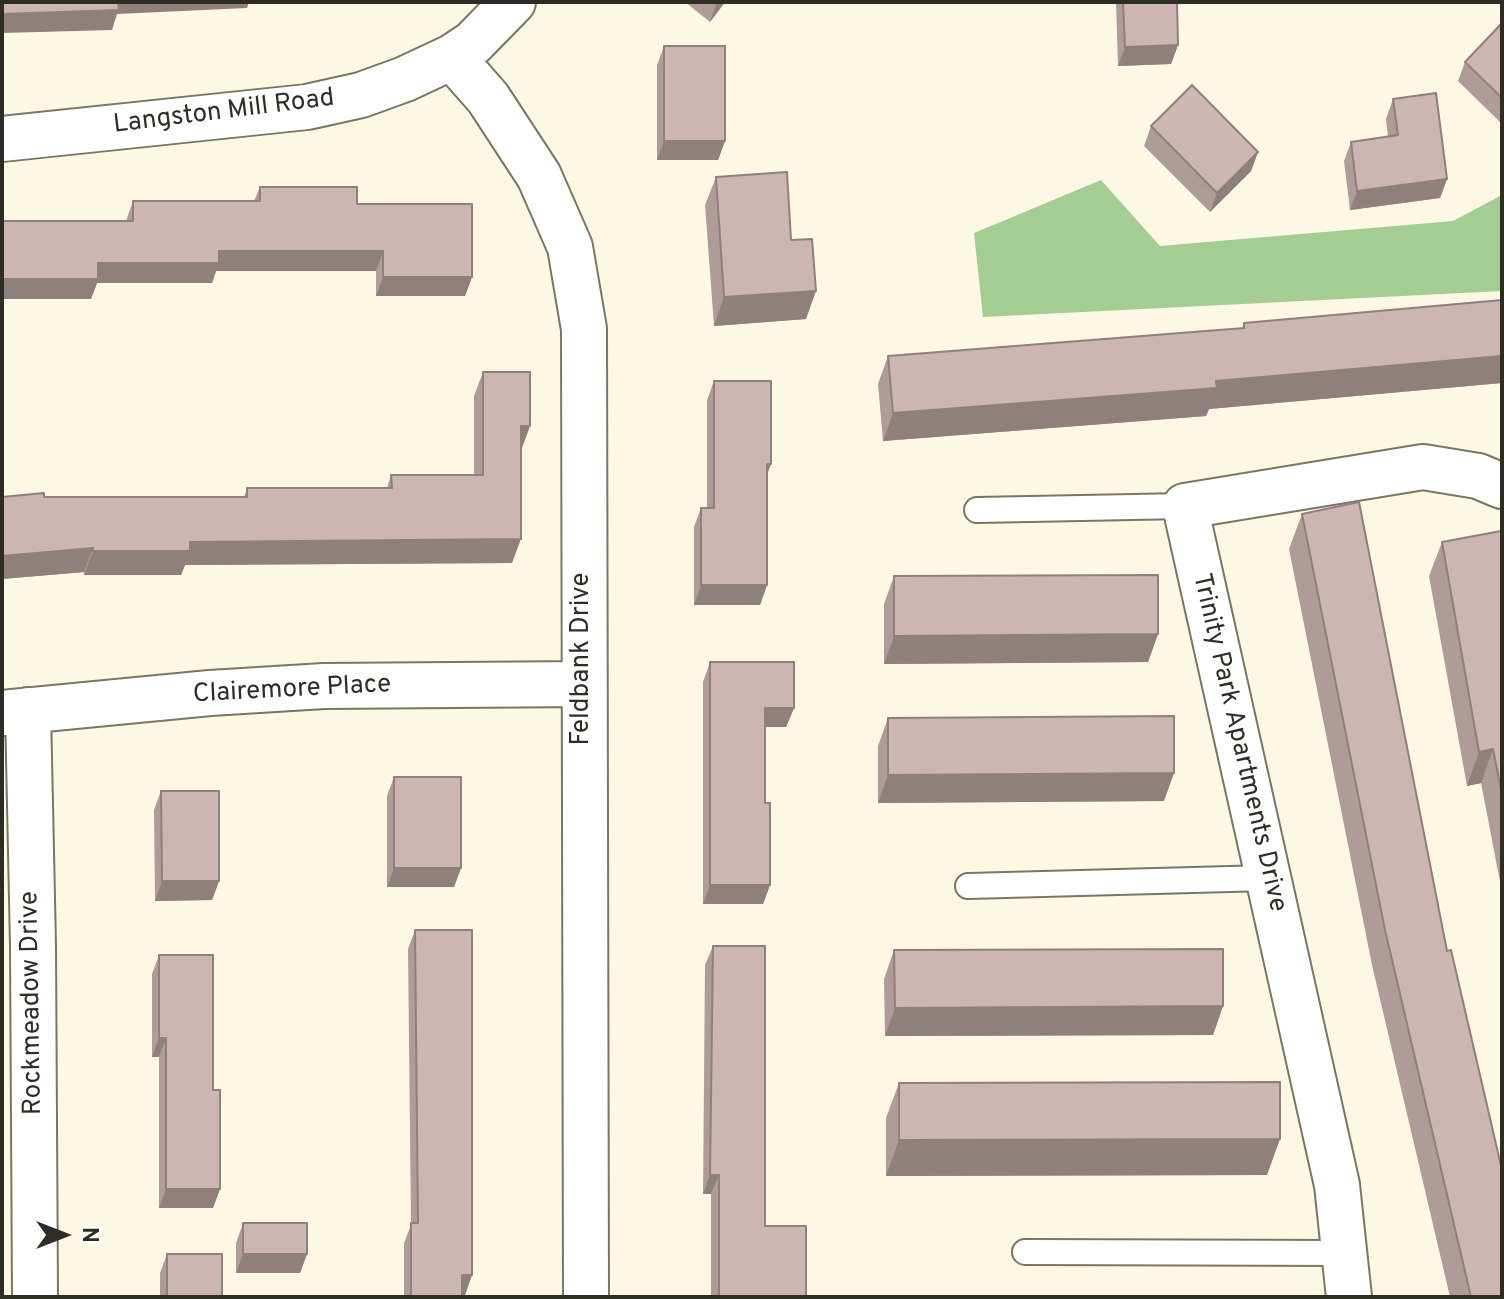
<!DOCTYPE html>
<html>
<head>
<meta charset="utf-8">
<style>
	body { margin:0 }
	#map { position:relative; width:1504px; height:1299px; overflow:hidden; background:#fdf8e4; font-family:Overpass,sans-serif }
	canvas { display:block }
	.frame { position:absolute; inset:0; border:4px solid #2e2d25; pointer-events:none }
	.north { position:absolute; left:24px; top:1195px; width:80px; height:80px; -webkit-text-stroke:6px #fff; paint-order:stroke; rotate:90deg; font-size:22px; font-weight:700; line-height:32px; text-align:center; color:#2e2d25 }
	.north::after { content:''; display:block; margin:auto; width:28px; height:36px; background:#2e2d25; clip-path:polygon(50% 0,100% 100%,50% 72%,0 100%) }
</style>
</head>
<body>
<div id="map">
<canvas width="1504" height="1299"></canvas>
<div class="frame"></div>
<div class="north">N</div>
</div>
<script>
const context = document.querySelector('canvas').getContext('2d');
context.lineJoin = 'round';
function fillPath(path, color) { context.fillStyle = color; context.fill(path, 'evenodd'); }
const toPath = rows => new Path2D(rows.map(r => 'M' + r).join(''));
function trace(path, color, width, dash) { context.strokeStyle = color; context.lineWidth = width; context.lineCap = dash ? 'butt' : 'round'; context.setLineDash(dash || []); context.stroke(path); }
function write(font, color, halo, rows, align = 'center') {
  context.font = font + ' Overpass,sans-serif'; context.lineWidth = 6; context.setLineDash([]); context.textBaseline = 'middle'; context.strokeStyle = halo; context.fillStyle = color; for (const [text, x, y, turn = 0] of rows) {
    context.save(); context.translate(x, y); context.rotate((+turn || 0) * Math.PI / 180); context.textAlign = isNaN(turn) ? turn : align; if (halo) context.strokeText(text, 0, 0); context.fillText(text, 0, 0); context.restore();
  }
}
fillPath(toPath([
	[1101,180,1160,246,1453,221,1502,195,1502,291,983,317,974,233]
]), '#a4cd93');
const lane = toPath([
	[977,510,1185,506],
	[968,886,1268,878],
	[1025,1252,1344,1253]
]);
const street = toPath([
	[452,57,488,98,539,176,570,247,584,329,586,1297],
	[2,139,307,107,361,95,405,79,452,57,473,43,513,2],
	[28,710,33,946,35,1297],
	[2,713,210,693,324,686,583,684],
	[1349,1297,1337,1185,1185,506,1423,467,1478,476,1502,486]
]);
trace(lane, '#7a7665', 28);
trace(street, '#7a7665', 48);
trace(lane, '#fff', 24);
trace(street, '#fff', 44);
fillPath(toPath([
	[685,2,725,2,710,22],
	[1116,2,1177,2,1178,45,1171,64,1118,66],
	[1502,23,1502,120,1500,122,1458,81,1465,62],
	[664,46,725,141,718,160,657,160,657,65],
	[1393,99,1447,179,1440,198,1350,210,1344,161,1351,142,1388,137,1386,119],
	[1151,126,1258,152,1251,171,1210,212,1144,146],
	[716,177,791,240,806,319,714,326,705,205],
	[260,187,357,204,472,277,465,296,376,296,376,271,216,271,212,283,97,283,91,299,2,299,126,221,133,201,254,201],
	[1502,300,1502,383,1209,409,1206,416,883,441,878,384,888,356,1242,329,1244,323],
	[483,372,530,426,521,450,512,563,185,565,181,575,84,575,84,572,2,579,2,497,244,497,247,488,387,488,391,475,474,475,474,396],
	[714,381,767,476,767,585,760,605,694,605,694,527,701,508,707,508,707,400],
	[1302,514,1447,951,1502,1297,1450,1297,1372,965,1289,549],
	[1502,535,1502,892,1481,783,1467,786,1429,576,1442,542],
	[894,576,1158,634,1148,662,884,664,884,604],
	[710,662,794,708,786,727,765,727,765,803,770,885,763,904,703,904,703,682],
	[888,718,1164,801,878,803,878,746],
	[394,777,461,868,454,887,387,887,387,796],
	[161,791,219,881,212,900,155,901,154,810],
	[415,930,472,1275,465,1295,462,1295,462,1297,404,1297,404,1243,411,1225,408,949],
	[713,946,765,1226,806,1297,711,1297,711,1194,703,1194,705,965],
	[894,950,1223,1006,1213,1035,885,1036,884,979],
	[159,955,213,1090,220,1189,213,1208,159,1208,159,1057,152,1057,152,974],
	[899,1083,1267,1175,886,1176,886,1118],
	[243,1223,307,1254,300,1273,236,1273,236,1243],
	[167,1254,222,1297,160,1297,160,1273]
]), '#af9c9a');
fillPath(toPath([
	[115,2,249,2,247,8,117,14,112,30,2,33,2,14],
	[717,2,725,2,710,22],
	[1178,45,1171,64,1118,66,1125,47],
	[664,141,725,141,718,160,657,160],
	[1258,152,1251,171,1210,212,1217,193],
	[1447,179,1440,198,1350,210,1357,191],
	[219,251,383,251,376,271,216,271,212,283,97,283,91,299,2,299,2,279,98,263],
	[383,277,472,277,465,296,376,296],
	[816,291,806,319,714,326,724,297],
	[1502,356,1502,383,1209,409,1206,416,883,441,893,413,1216,381],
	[521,426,530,426,521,450,512,450],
	[767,464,771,464,764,483],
	[521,539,512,563,185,565,181,575,84,575,93,551,190,542],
	[93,548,84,572,2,579,2,556],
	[701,585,767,585,760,605,694,605],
	[1158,634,1148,662,884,664,894,636],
	[765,708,794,708,786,727,758,727],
	[1493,749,1481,783,1467,786,1479,752],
	[1174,773,1164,801,878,803,888,775],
	[394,868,461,868,454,887,387,887],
	[162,881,219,881,212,900,155,901],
	[710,885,770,885,763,904,703,904],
	[1223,1006,1213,1035,885,1036,895,1008],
	[159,1038,166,1038,159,1057,152,1057],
	[1280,1139,1267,1175,886,1176,899,1140],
	[710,1175,719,1175,711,1194,703,1194],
	[166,1189,220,1189,213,1208,159,1208],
	[243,1254,307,1254,300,1273,236,1273],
	[462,1275,472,1275,465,1295,455,1295]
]), '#8f7f7d');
const building = toPath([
	[2,2,118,2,119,10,2,14,2,2],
	[1123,2,1177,2,1178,45,1125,47,1123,2],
	[1502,23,1502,98,1465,62,1502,23],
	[664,46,725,46,725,141,664,141,664,46],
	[1192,85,1258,152,1217,193,1151,126,1192,85],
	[1436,93,1447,179,1357,191,1351,142,1398,135,1393,99,1436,93],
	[787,172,791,240,812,239,816,291,724,297,716,177,787,172],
	[260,187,357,187,357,204,472,204,472,277,383,277,383,251,219,251,219,263,98,263,98,279,2,279,2,221,133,221,133,201,260,201,260,187],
	[1502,300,1502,356,1216,381,1217,388,893,413,888,356,1244,328,1244,323,1502,300],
	[483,372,530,372,530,426,521,426,521,539,190,542,190,551,93,551,93,548,2,556,2,497,44,493,44,497,247,497,247,488,392,488,391,475,483,475,483,372],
	[714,381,771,381,771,464,767,464,767,585,701,585,701,508,714,508,714,381],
	[1359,502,1447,951,1451,950,1502,1170,1502,1297,1471,1297,1385,930,1302,514,1359,502],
	[1501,531,1502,535,1502,795,1493,749,1479,752,1442,542,1501,531],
	[1158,575,1158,634,894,636,894,576,1158,575],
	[710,662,794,662,794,708,765,708,765,803,770,803,770,885,710,885,710,662],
	[1174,716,1174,773,888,775,888,718,1174,716],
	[394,777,461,777,461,868,394,868,394,777],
	[161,791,219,791,219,881,162,881,161,791],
	[415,930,472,930,472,1275,462,1275,462,1297,411,1297,411,1223,418,1223,415,930],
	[713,946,765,946,765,1226,806,1226,806,1297,719,1297,719,1175,710,1175,713,946],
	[1223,949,1223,1006,895,1008,894,950,1223,949],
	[159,955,213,955,213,1090,220,1090,220,1189,166,1189,166,1038,159,1038,159,955],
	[1280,1082,1280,1139,899,1140,899,1083,1280,1082],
	[243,1223,307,1223,307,1254,243,1254,243,1223],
	[167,1254,222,1254,222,1297,167,1297,167,1254]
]);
fillPath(building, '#ccb5b3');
trace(building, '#8f7f7d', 2);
write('26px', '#2e2d25', '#fff', [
	["Langston Mill Road",224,113,-7],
	["Feldbank Drive",583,659,-90],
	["Clairemore Place",292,691,-3],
	["Trinity Park Apartments Drive",1238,743,77],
	["Rockmeadow Drive",33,1003,-91]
]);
</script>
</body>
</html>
